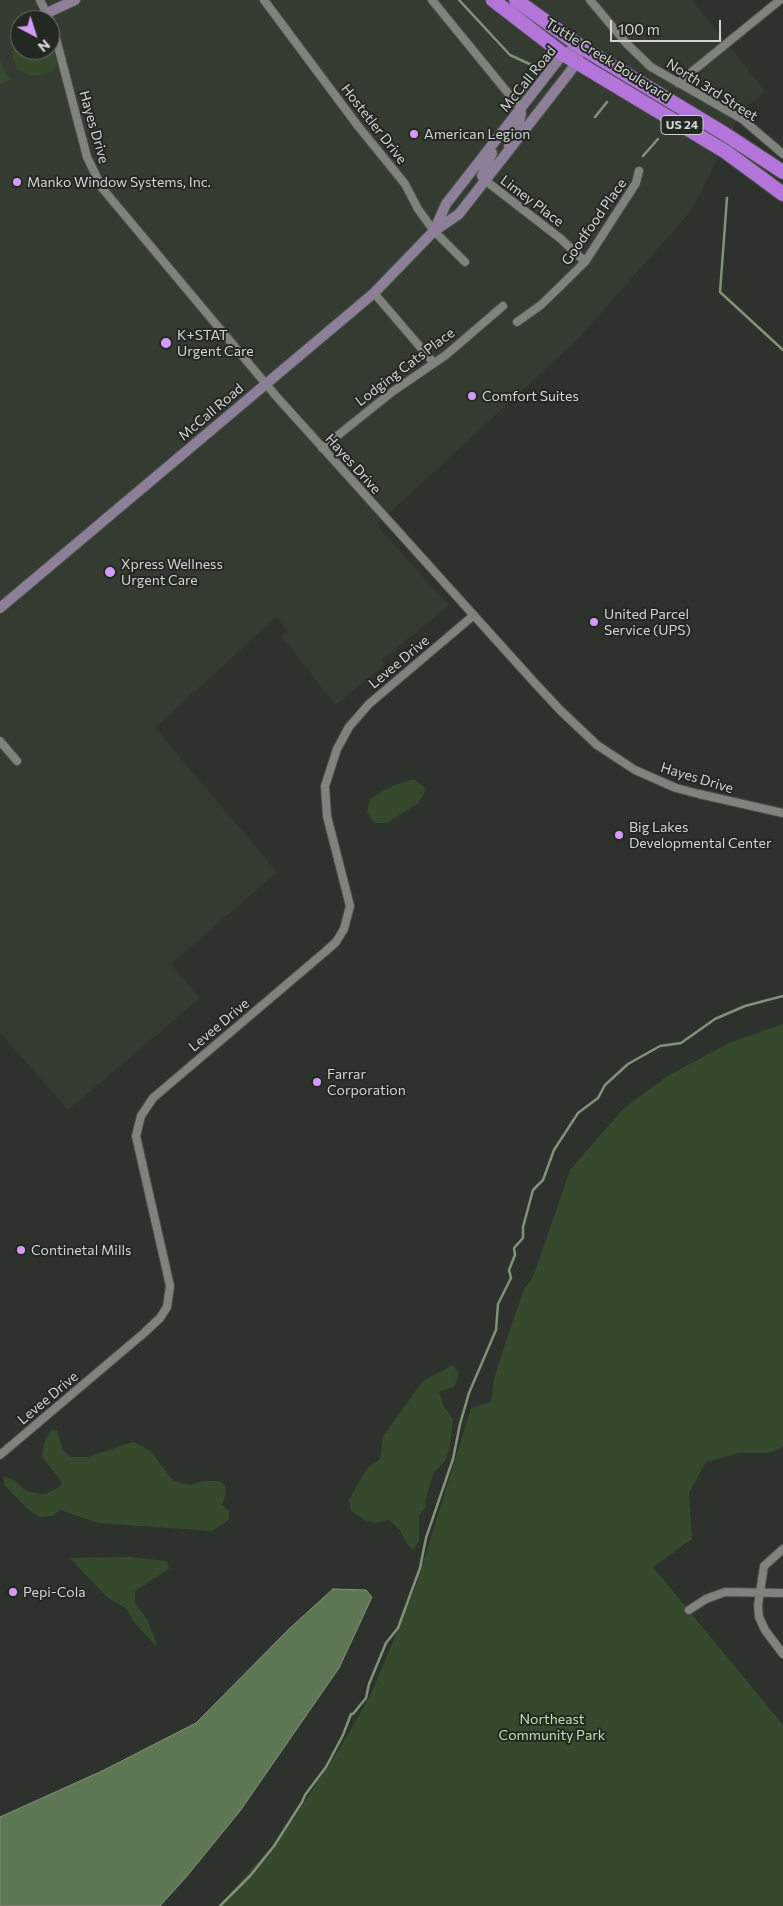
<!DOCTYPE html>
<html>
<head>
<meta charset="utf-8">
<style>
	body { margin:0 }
	#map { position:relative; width:783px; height:1906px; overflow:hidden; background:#2e322d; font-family:Commissioner,sans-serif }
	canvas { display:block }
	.north { position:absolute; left:10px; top:10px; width:50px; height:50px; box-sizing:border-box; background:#242823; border:1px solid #696d68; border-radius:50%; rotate:140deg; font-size:14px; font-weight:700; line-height:20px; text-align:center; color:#d1d4d0 }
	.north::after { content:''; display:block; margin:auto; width:18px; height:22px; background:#d59bfa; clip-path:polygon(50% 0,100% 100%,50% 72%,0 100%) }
	.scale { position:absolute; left:610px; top:20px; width:111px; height:22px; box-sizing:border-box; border:2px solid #d1d4d0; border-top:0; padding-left:6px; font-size:15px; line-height:18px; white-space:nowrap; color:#d1d4d0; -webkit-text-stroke:4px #242823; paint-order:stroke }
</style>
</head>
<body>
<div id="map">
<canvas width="783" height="1906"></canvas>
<div class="north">N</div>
<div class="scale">100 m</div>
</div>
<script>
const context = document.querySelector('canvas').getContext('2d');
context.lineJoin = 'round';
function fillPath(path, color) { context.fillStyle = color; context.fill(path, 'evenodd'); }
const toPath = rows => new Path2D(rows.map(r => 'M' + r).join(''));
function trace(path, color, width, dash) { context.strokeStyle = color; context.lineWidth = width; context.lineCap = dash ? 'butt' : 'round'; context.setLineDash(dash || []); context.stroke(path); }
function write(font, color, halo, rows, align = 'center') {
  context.font = font + ' Commissioner,sans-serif'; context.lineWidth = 4; context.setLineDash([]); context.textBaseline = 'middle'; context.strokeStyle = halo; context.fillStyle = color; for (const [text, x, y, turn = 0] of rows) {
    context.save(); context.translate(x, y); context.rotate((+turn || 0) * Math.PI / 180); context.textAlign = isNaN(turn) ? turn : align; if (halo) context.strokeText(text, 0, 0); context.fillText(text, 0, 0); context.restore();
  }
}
fillPath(toPath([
	[0,0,692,0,765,91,742,111,691,211,576,341,376,525,449,605,382,660,385,664,336,705,282,637,287,631,276,617,155,728,277,872,171,964,200,998,68,1110,0,1032],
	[20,20,50,20,50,50,20,50]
]), '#343c31');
fillPath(toPath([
	[50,40,56,59,56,66,53,71,40,75,30,75,17,69,12,54,17,44,20,42,20,50,50,50],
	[0,59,3,70,11,80,0,84],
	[414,779,425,788,424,794,418,803,387,823,374,823,367,812,370,799,392,786],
	[783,1024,783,1447,769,1453,739,1453,706,1462,689,1493,692,1539,653,1567,783,1725,783,1906,221,1906,220,1904,284,1833,343,1743,371,1694,415,1589,471,1408,491,1402,494,1379,509,1332,525,1287,530,1282,536,1269,570,1170,623,1109,669,1075,729,1043],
	[453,1365,459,1374,454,1387,439,1392,444,1407,453,1419,450,1446,445,1461,434,1472,425,1500,426,1507,419,1516,419,1541,413,1550,407,1544,400,1530,389,1520,376,1523,365,1520,351,1511,349,1500,367,1468,380,1459,383,1436,423,1381],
	[51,1430,57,1431,63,1450,71,1457,88,1457,133,1442,151,1451,173,1481,190,1485,203,1481,219,1481,225,1486,226,1493,222,1505,229,1511,229,1520,212,1531,98,1523,60,1510,52,1516,40,1517,29,1510,5,1486,3,1476,14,1480,25,1490,34,1493,45,1494,59,1487,62,1482,42,1457,44,1444],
	[130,1557,167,1561,169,1569,135,1591,135,1603,147,1619,157,1644,155,1645,133,1621,127,1609,107,1597,70,1558]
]), '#354a2c');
const water = toPath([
	[333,1589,366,1590,372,1597,339,1668,240,1811,187,1876,160,1906,0,1906,0,1817,102,1771,196,1723,290,1628,333,1589]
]);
fillPath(water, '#5e7754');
trace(water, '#809379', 1);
trace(toPath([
	[459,0,510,55,534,66],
	[595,117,607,102],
	[643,156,658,139],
	[727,198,720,292,783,350],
	[220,1906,250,1876,274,1846,302,1802,305,1795,326,1767,343,1735,351,1714,353,1714,366,1698,369,1684,386,1643,398,1628,420,1568,426,1538,453,1459,460,1424,469,1393,496,1330,498,1304,511,1278,509,1270,515,1255,514,1248,523,1238,523,1227,533,1190,543,1180,554,1150,578,1113,598,1098,605,1085,628,1064,660,1046,681,1043,715,1019,745,1006,783,996]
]), '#809379', 2.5);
const street = toPath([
	[40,0,53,27,87,157,102,188,276,396,534,682,560,710,597,745,635,770,676,788,699,794,783,813],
	[264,0,358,126,405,184,418,209,434,231,465,262],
	[432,0,521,109],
	[590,0,627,44,651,67,742,119,783,154],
	[678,83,780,0],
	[486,181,561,239,585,262],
	[374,293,433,362],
	[517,322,541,305,585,262,636,183,639,171],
	[322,448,392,392,446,355,503,306],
	[0,741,17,761],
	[0,1455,144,1333,160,1318,167,1307,170,1286,168,1277,136,1136,141,1116,153,1098,326,951,336,942,344,929,350,906,327,816,325,786,337,749,349,727,369,704,474,615],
	[783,1549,764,1566,758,1605,759,1617,765,1630,783,1654],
	[689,1610,706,1599,725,1592,783,1593]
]);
const secondary = toPath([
	[47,13,75,0],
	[509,146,519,123,521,113],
	[486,181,482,176,492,153],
	[434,231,446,204,563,54,581,47],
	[0,608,374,293,434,231,459,214,569,73,576,63,581,47]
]);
const highway = toPath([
	[493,0,563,54,726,152,783,194],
	[516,0,581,47,725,134,783,172]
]);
trace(street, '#4a4e49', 10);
trace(secondary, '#4a4e49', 12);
trace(highway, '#4a4e49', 16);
trace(street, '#7e837c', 8);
trace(secondary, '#8e7f98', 10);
trace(highway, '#b475db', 14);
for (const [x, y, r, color] of [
	[414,134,5,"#d59bfa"],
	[17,182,5,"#d59bfa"],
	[166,343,6,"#d59bfa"],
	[472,396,5,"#d59bfa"],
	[110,572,6,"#d59bfa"],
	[594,622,5,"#d59bfa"],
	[619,835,5,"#d59bfa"],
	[317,1082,5,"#d59bfa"],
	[21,1250,5,"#d59bfa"],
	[13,1592,5,"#d59bfa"]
]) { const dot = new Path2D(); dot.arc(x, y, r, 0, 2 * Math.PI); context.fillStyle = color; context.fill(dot); trace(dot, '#242823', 2); }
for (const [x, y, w] of [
	[682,125,42]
]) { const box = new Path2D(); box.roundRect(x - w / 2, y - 9.5, w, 19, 4); context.fillStyle = '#242823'; context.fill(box); trace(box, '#d1d4d0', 1); }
write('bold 12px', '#d1d4d0', null, [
	["US 24",682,125]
]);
write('14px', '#d1d4d0', '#242823', [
	["Tuttle Creek Boulevard",608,60,32],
	["McCall Road",528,79,-51],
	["North 3rd Street",712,90,32],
	["Hostetler Drive",374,124,52],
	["Hayes Drive",94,127,74],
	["Limey Place",532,201,37],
	["Goodfood Place",594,222,-55],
	["Lodging Cats Place",405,367,-37],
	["McCall Road",211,412,-40],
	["Hayes Drive",353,464,48],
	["Levee Drive",399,662,-40],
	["Hayes Drive",697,778,17],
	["Levee Drive",219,1025,-40],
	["Levee Drive",48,1398,-40]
]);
write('14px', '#d1d4d0', '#242823', [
	["American Legion",424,134],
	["Manko Window Systems, Inc.",27,182],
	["K+STAT",177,335],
	["Urgent Care",177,351],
	["Comfort Suites",482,396],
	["Xpress Wellness",121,564],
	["Urgent Care",121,580],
	["United Parcel",604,614],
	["Service (UPS)",604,630],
	["Big Lakes",629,827],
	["Developmental Center",629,843],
	["Farrar",327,1074],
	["Corporation",327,1090],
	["Continetal Mills",31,1250],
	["Pepi-Cola",23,1592]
], 'left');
write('14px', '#b8e2a8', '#242823', [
	["Northeast",552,1719],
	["Community Park",552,1735]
]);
</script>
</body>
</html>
